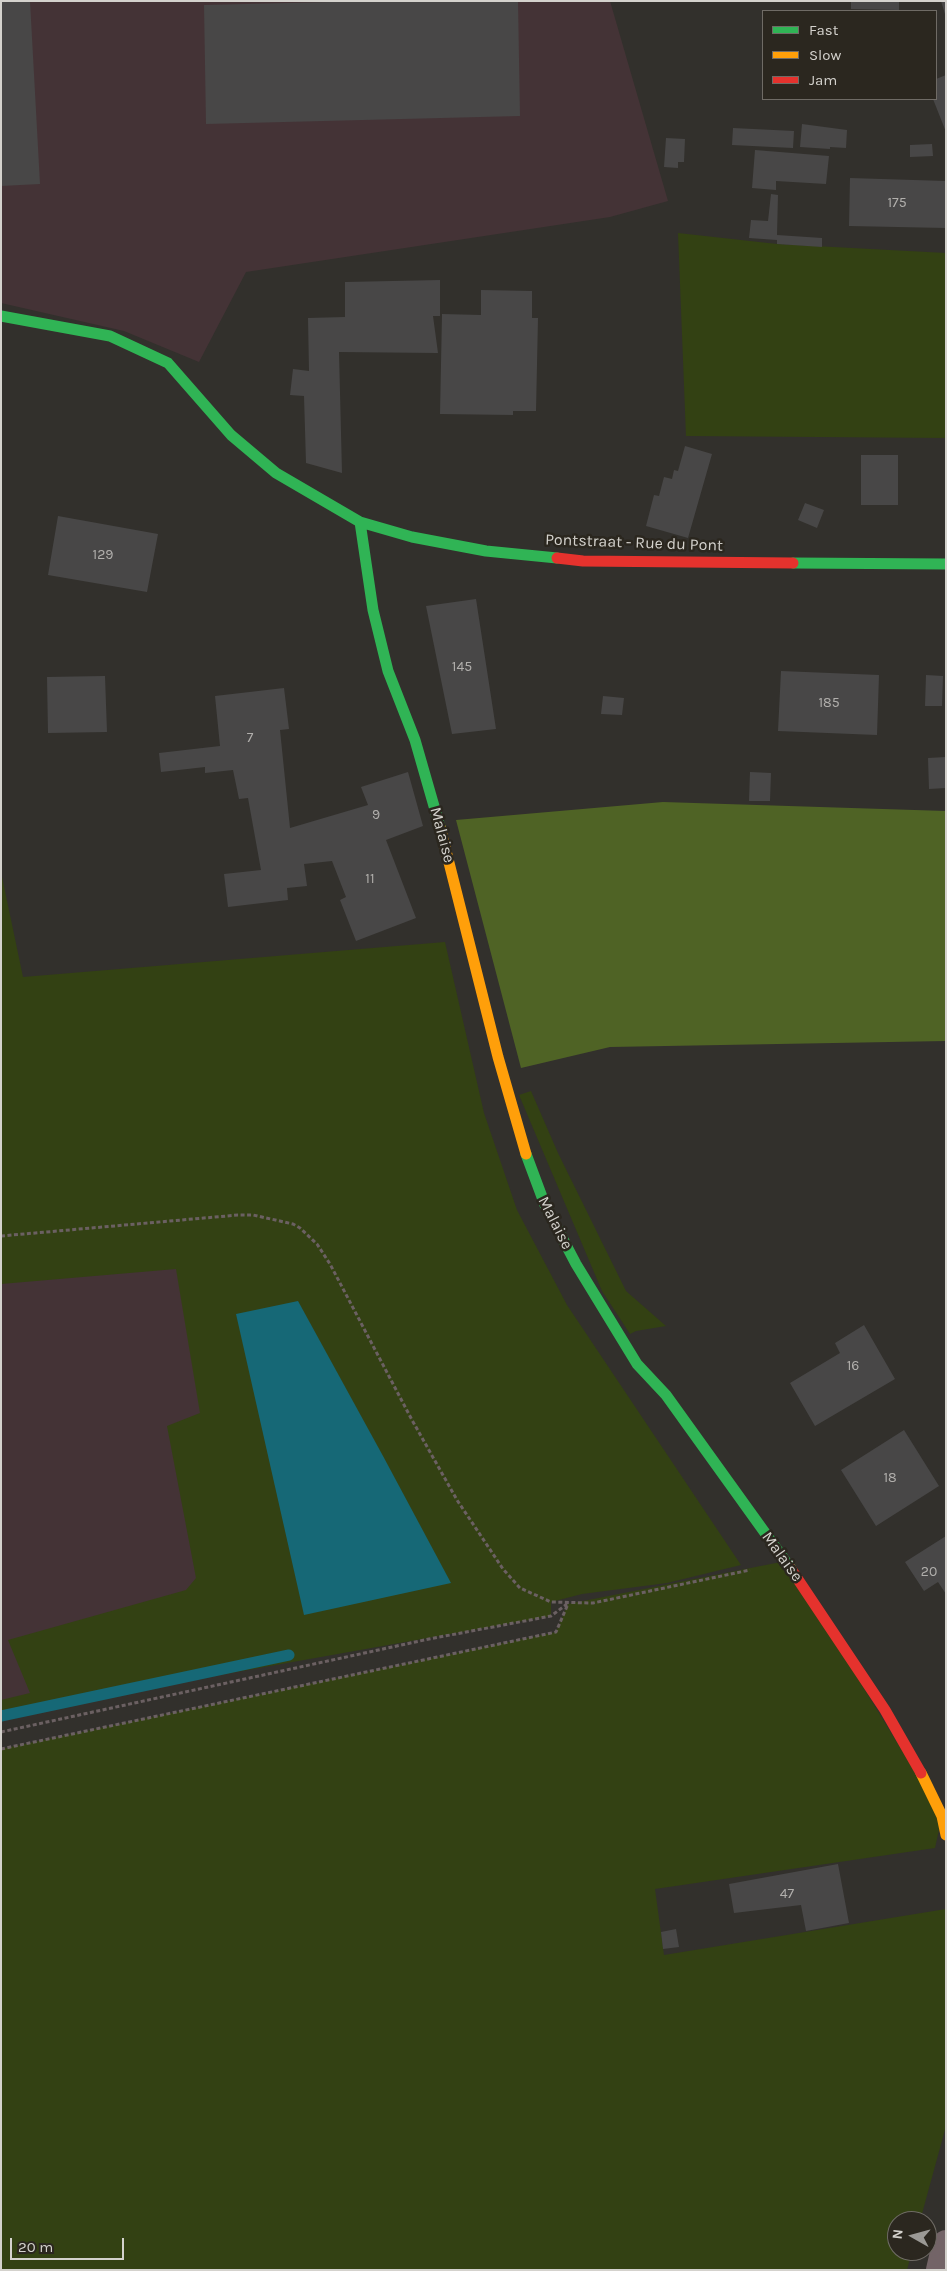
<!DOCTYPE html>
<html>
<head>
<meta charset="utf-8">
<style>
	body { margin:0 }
	#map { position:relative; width:947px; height:2271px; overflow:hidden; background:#32302c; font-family:Karla,sans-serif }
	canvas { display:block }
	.frame { position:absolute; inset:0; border:2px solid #d4d2cd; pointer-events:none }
	.legend { position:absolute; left:762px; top:10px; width:175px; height:90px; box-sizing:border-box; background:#2b271f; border:1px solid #6f6b65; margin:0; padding:6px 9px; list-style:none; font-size:15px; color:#d4d2cd }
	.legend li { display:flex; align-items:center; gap:10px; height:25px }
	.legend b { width:25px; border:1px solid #6f6b65 }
	.north { position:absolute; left:887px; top:2211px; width:50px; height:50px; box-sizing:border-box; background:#2b271f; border:1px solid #6f6b65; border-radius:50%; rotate:277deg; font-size:14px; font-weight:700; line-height:20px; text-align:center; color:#d4d2cd }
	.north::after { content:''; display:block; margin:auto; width:18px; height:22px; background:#9b9995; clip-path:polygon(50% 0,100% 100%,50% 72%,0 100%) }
	.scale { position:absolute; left:10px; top:2238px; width:114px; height:22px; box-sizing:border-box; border:2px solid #d4d2cd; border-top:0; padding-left:6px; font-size:15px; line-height:18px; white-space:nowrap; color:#d4d2cd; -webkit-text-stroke:4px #2b271f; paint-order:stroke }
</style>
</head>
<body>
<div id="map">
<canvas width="947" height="2271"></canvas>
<div class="frame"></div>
<ul class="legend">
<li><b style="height:6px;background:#30b455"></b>Fast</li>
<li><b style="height:6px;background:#ff9f0a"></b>Slow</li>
<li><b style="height:6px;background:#e5322d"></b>Jam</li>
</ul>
<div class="north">N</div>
<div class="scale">20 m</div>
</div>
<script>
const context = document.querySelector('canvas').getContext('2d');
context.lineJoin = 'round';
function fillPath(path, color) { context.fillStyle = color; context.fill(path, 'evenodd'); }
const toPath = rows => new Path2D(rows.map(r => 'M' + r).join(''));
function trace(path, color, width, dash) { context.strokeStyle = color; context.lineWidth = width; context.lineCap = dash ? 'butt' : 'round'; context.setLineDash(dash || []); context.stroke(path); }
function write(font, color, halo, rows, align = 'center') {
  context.font = font + ' Karla,sans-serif'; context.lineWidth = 5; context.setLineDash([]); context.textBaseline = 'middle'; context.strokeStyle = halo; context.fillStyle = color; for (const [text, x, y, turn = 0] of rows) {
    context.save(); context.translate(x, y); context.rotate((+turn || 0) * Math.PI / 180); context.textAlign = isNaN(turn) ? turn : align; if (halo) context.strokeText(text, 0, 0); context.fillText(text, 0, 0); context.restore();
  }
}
fillPath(toPath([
	[1,1,610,1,668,201,610,217,246,272,199,362,124,331,1,303],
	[284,1234,515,1603,1,1707,1,1255]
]), '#443336');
fillPath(toPath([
	[678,233,777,244,946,253,946,438,686,436],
	[1,872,23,977,445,942,484,1113,517,1210,567,1305,741,1565,667,1583,582,1594,551,1602,551,1616,1,1714,1,1700,30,1693,8,1640,186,1590,196,1578,167,1426,200,1413,176,1269,1,1284],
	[531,1091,558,1153,626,1291,666,1326,636,1331,630,1334,602,1291,519,1095],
	[786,1561,942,1816,935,1848,655,1889,664,1955,946,1909,946,2126,920,2221,897,2221,897,2251,912,2251,907,2270,1,2270,1,1749,556,1632,568,1604]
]), '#334113');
fillPath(toPath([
	[663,802,946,811,946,1041,610,1047,521,1068,456,820]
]), '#4f6325');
fillPath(toPath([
	[298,1301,383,1456,451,1583,304,1615,236,1314]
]), '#166876');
trace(toPath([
	[1,1716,289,1655]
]), '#166876', 11);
fillPath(toPath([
	[1,1,30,1,40,184,1,186],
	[372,1,518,1,520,116,206,124,204,5],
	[851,1,899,1,899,10,851,9],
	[941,1,946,1,946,14,945,14],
	[946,75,946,132,933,99,936,99,936,79],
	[802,124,847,130,846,148,830,147,830,149,800,147],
	[733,128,794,131,793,148,732,145],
	[666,138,685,139,684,162,678,162,678,168,664,167],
	[932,144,933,156,910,157,910,145],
	[755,150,829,156,826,184,776,181,776,190,752,188],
	[850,178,946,181,946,228,849,226],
	[771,194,778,195,777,235,822,238,822,247,777,244,777,240,749,238,751,220,768,221],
	[440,280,440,316,433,316,438,353,339,352,342,473,306,463,304,396,290,395,293,369,309,371,308,318,345,317,345,282],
	[481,290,532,291,532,318,538,318,536,411,513,411,513,415,440,414,442,314,481,315],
	[685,446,712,454,688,538,646,526,654,495,659,496,664,477,672,479,674,470,678,471],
	[861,455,898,455,898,505,861,505],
	[805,503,824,510,817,528,798,520],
	[58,516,158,534,147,592,48,575],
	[476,599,496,729,452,734,426,606],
	[781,671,879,675,877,735,778,731],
	[926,675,943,676,942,706,925,706],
	[105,676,107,732,48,733,47,677],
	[284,688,289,729,280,730,290,828,368,805,361,787,408,772,423,826,386,840,416,918,356,941,340,900,346,897,332,861,304,864,307,886,287,888,288,900,228,907,224,874,261,870,248,798,239,799,233,770,205,773,205,767,161,772,159,753,220,746,215,696],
	[603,696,624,698,622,715,601,714],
	[946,757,946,788,929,789,928,758],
	[750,772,771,773,770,801,749,801],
	[864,1325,895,1379,815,1426,790,1383,840,1353,835,1343],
	[904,1430,939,1486,876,1526,841,1470],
	[946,1536,946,1594,938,1582,924,1591,905,1562],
	[838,1864,849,1923,806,1931,801,1905,734,1913,729,1884],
	[676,1929,679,1947,663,1949,661,1932]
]), '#484747');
trace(toPath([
	[1,1236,238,1215,253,1215,293,1224,300,1228,317,1244,330,1264,412,1420,457,1500,503,1569,520,1588,551,1602,593,1603,750,1570],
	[1,1732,429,1639,551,1616,567,1604],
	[1,1749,556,1632,568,1604]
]), '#6b6062', 3, [4, 2.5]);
trace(toPath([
	[940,2270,946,2244]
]), '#736467', 28);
trace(toPath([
	[1,316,110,336,168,363,231,435,276,473,360,522,412,537,486,551,557,558],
	[360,522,373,610,388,671,415,740,440,827],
	[793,563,946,564],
	[526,1154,545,1205,576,1264,637,1364,666,1395,791,1569]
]), '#30b455', 11);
trace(toPath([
	[440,827,498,1057,526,1154],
	[921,1773,942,1816,946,1835]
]), '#ff9f0a', 11);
trace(toPath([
	[557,558,583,561,793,563],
	[791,1569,885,1710,921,1773]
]), '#e5322d', 11);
write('14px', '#b1afac', null, [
	["175",897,203],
	["129",103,555],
	["145",462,667],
	["185",829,703],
	["7",250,738],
	["9",376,815],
	["11",370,879],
	["16",853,1366],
	["18",890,1478],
	["20",929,1572],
	["47",787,1894]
]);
write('16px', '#d4d2cd', '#2b271f', [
	["Pontstraat - Rue du Pont",634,543,2],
	["Malaise",442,835,75],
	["Malaise",555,1223,63],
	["Malaise",782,1557,54]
]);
</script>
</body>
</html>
